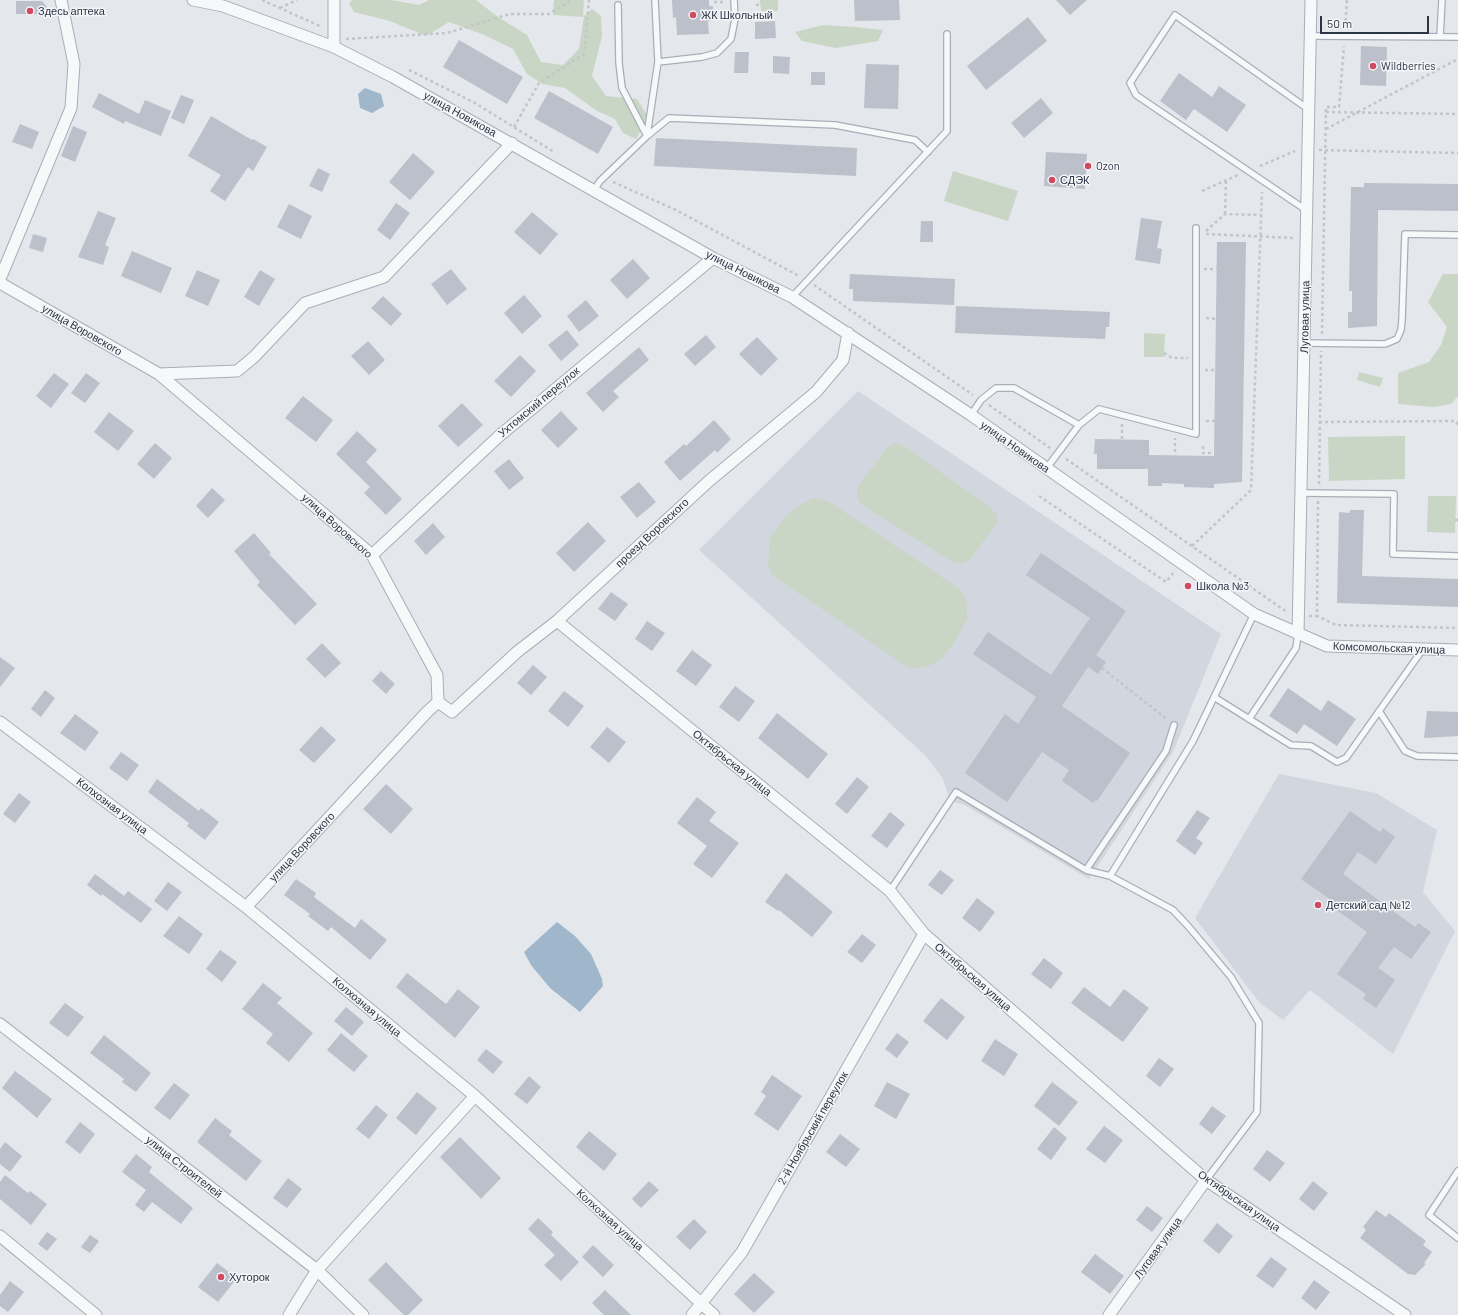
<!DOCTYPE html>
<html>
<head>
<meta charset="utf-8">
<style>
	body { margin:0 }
	#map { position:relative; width:1458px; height:1315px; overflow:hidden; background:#e4e7ec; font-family:Barlow,sans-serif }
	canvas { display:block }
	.scale { position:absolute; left:1320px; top:16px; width:109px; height:18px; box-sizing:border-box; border:2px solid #2b3545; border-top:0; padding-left:5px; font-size:12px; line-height:14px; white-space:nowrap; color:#2b3545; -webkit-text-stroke:3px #f4f6f9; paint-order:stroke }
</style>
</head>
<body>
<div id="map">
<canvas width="1458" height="1315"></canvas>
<div class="scale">50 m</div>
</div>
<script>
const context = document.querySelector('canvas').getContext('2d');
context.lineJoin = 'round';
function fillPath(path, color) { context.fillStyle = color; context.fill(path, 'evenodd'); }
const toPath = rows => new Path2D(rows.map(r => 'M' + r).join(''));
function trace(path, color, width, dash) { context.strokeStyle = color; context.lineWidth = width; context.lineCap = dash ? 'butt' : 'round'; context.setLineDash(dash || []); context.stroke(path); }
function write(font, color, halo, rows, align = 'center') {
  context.font = font + ' Barlow,sans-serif'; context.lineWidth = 3; context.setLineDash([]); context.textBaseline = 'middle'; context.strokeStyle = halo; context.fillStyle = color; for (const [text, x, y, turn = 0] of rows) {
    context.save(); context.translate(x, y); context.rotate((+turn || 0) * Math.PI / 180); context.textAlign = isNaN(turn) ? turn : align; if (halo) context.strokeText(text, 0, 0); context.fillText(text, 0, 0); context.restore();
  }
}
fillPath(toPath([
	[858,391,1221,634,1173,752,1089,879,965,805,950,801,943,779,926,756,699,550],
	[1279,774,1376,793,1437,830,1423,892,1455,931,1393,1054,1310,990,1283,1020,1259,1002,1195,918]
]), '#d2d6de');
fillPath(toPath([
	[352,0,391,0,419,5,429,0,476,0,498,17,527,35,541,62,563,65,579,49,584,16,592,9,601,16,602,36,592,76,606,96,637,99,648,117,636,139,623,133,615,119,597,111,565,88,542,84,527,74,513,49,482,34,449,22,426,36,390,21,354,12,349,3],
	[554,0,584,0,583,17,553,15],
	[760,0,778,0,778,11,761,11],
	[823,25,855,27,883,30,878,41,836,48,802,41,795,32],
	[953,171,1018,191,1008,221,944,201],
	[1443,274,1458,274,1458,396,1451,404,1434,407,1398,404,1398,373,1429,362,1441,345,1447,327,1428,302],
	[1144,333,1165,334,1164,357,1144,357],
	[1359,372,1383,378,1380,387,1357,380],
	[1405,436,1405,479,1329,481,1328,437],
	[895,443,904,446,991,508,997,515,997,523,969,561,962,564,954,563,861,504,857,497,857,488,888,447],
	[1428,496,1456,496,1455,533,1427,532],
	[814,498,828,501,957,587,964,594,967,607,967,619,953,645,939,661,926,667,909,668,773,576,768,565,770,537,788,514,803,503]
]), '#cad6c5');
fillPath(toPath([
	[365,88,381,94,384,106,372,113,360,108,358,94],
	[557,922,575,936,591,954,602,979,603,986,580,1012,550,988,531,965,524,952]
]), '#9fb6cb');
fillPath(toPath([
	[672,0,709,0,709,6,713,6,713,21,708,21,709,34,677,35,676,17,673,18],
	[854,0,899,0,900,20,855,21],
	[1056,0,1087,0,1070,15],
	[16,1,42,1,47,7,42,14,16,14],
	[1028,17,1047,41,986,90,967,66],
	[775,21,776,38,755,39,755,22],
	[459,40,523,77,507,104,443,67],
	[1361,46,1387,47,1386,86,1360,85],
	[735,52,749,52,748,73,734,73],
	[773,56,790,57,789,74,773,73],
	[866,64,899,65,898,109,864,108],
	[811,72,825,72,825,85,811,85],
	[1179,73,1212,97,1219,86,1246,105,1227,132,1194,109,1186,120,1160,101],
	[549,91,613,127,598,154,534,118],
	[99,93,139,114,145,100,171,111,161,136,125,121,124,124,92,107],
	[181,95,194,100,184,124,171,118],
	[1041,98,1053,113,1024,138,1011,123],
	[211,116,252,140,253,139,267,147,253,171,248,167,225,201,210,191,221,175,188,156],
	[20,124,39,132,32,149,12,142],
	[73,126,87,132,75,162,61,156],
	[656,138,857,148,856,176,654,166],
	[1046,152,1087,154,1085,189,1044,186],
	[413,153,435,172,410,200,389,182],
	[318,168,330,174,322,192,309,186],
	[1364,183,1458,184,1458,211,1378,210,1377,326,1348,328,1348,312,1352,312,1352,291,1349,291,1351,187,1364,187],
	[396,203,410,213,390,240,377,230],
	[289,204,312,216,301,239,277,227],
	[98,211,116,218,105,245,109,247,103,265,78,257],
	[532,212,558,234,540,255,514,232],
	[1141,218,1162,221,1157,248,1162,249,1160,264,1135,260],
	[921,221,933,221,933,242,920,242],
	[33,234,47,238,43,252,29,248],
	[1217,242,1246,242,1242,482,1214,484,1214,488,1184,487,1184,484,1162,483,1162,486,1148,486,1148,469,1097,469,1097,454,1094,454,1095,439,1149,440,1149,455,1214,456],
	[132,251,172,268,161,293,121,276],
	[633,259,650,278,627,299,610,280],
	[451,269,467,289,447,305,431,284],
	[197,270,220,280,208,306,185,296],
	[260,270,275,279,259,306,244,297],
	[850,274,955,279,954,305,853,301,853,289,849,289],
	[524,295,542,316,522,334,504,313],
	[383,296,402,314,391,326,371,308],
	[586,300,599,316,579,332,567,316],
	[956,306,1110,312,1109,327,1106,327,1105,339,955,333],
	[567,330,579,345,561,361,548,345],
	[706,335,716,347,695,366,684,354],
	[757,337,778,359,761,376,739,354],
	[368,341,385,360,369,375,351,356],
	[639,347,649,360,613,391,619,397,603,412,586,393],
	[520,355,536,371,511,397,494,381],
	[54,373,69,384,51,408,36,396],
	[86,373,100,383,85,403,71,393],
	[303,396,333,420,316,442,285,418],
	[462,403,483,425,458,447,438,426],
	[561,411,578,429,558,448,541,430],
	[109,412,134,431,118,451,94,432],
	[714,420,731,439,717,453,715,450,680,481,664,462,684,444,686,446],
	[357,431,377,450,366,462,402,499,386,515,364,493,370,487,336,454],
	[155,443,172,458,154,479,137,464],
	[509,459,524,478,509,490,494,471],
	[639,482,656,502,637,518,620,497],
	[212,488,225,500,208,518,196,506],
	[1350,510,1364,510,1362,576,1458,579,1458,607,1337,603,1339,512,1350,513],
	[588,522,606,541,574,572,556,553],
	[433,523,445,537,426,555,414,541],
	[254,533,271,553,269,554,317,604,295,625,257,585,260,582,234,551],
	[1041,553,1126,611,1096,655,1106,662,1098,674,1088,667,1062,706,1130,753,1097,801,1095,800,1093,803,1062,781,1069,770,1042,752,1007,802,965,773,1005,714,1018,724,1036,697,973,654,988,632,1051,675,1090,618,1026,575],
	[611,592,628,604,615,621,598,609],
	[647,621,665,633,652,651,635,639],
	[322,643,341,663,325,678,306,659],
	[692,650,712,665,696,686,676,671],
	[0,657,15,668,0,687],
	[533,665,547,677,531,695,517,683],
	[381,671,395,684,386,694,372,681],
	[735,686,755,701,739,722,719,707],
	[1288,688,1321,711,1328,700,1356,719,1337,746,1304,724,1297,734,1269,716],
	[45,690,55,698,41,717,31,709],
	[564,691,584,706,568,727,548,711],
	[1427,711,1458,712,1458,736,1424,738],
	[777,713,828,754,808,779,758,738],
	[75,714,99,732,85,751,60,733],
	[321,726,336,740,314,763,299,750],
	[607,727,626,742,609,763,590,747],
	[121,752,139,765,127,781,109,768],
	[857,777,869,787,847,814,835,804],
	[157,779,199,811,201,808,219,822,205,840,187,826,189,823,148,792],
	[386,784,413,809,391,834,363,809],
	[19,793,31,802,15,823,3,814],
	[697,797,716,812,709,821,739,843,712,878,693,864,707,846,677,823],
	[1197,810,1210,818,1196,838,1203,843,1195,855,1176,841],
	[1350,811,1380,832,1383,828,1395,837,1376,864,1358,852,1343,874,1415,927,1418,923,1431,932,1411,959,1394,947,1378,968,1395,980,1376,1008,1363,999,1366,994,1337,974,1367,932,1328,904,1331,900,1301,879],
	[890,812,905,824,887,848,871,836],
	[940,870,954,880,942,895,928,885],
	[786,873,833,912,812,937,779,910,778,911,765,902],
	[95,874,124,896,128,891,152,909,141,923,102,894,101,896,87,885],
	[296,879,316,893,314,897,355,928,361,919,387,940,370,960,331,927,328,931,308,916,310,914,284,895],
	[168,882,182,892,167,911,154,901],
	[977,898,995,912,980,932,962,918],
	[179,916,203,934,189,954,163,936],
	[862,934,876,945,862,963,847,952],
	[220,950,237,962,222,982,206,969],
	[1044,958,1063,973,1051,989,1031,974],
	[407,973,446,1004,458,989,480,1007,455,1038,396,987],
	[263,983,282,998,277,1003,313,1033,289,1062,266,1043,273,1034,242,1009],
	[1084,987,1110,1007,1124,989,1149,1008,1123,1042,1071,1003],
	[941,998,965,1017,947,1040,923,1021],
	[65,1003,84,1017,68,1037,49,1023],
	[346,1007,364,1022,352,1036,334,1021],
	[341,1033,368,1056,354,1072,327,1050],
	[897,1033,909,1042,897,1058,885,1049],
	[104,1035,151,1073,136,1092,122,1082,124,1079,90,1053],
	[995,1039,1018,1054,1004,1076,981,1061],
	[486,1049,503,1062,493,1074,477,1060],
	[1159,1058,1174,1069,1160,1087,1146,1076],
	[15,1071,52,1099,37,1118,2,1088],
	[772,1075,802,1096,778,1131,754,1114,766,1096,761,1092],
	[529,1076,541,1087,527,1104,514,1094],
	[887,1082,910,1094,896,1119,874,1106],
	[1052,1082,1078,1102,1059,1126,1034,1106],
	[174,1083,190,1095,170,1120,154,1108],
	[417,1092,437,1108,416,1135,396,1118],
	[376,1105,388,1115,369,1139,356,1129],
	[1212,1106,1226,1116,1212,1134,1199,1124],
	[215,1118,232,1131,229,1135,262,1161,246,1181,197,1142],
	[80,1122,95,1134,80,1154,65,1142],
	[1104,1126,1123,1140,1105,1163,1086,1149],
	[1054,1127,1067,1138,1051,1160,1037,1149],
	[589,1131,617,1154,604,1171,576,1147],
	[840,1134,860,1149,846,1167,826,1152],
	[460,1137,501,1178,481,1199,440,1157],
	[5,1142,22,1156,10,1172,0,1164,0,1149],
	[1267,1150,1285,1163,1270,1182,1253,1169],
	[136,1154,152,1167,149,1172,193,1208,181,1224,152,1202,144,1212,135,1205,146,1190,122,1172],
	[5,1175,28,1193,30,1191,47,1204,31,1225,0,1199,0,1182],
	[288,1178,302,1189,287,1208,273,1198],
	[649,1181,659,1190,641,1208,632,1199],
	[1313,1181,1328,1193,1314,1211,1299,1199],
	[1147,1206,1163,1218,1152,1232,1136,1220],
	[1376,1210,1386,1217,1389,1213,1426,1241,1423,1245,1432,1252,1424,1263,1426,1264,1415,1275,1408,1274,1360,1238,1366,1230,1363,1227],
	[538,1218,553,1232,551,1235,579,1262,561,1281,544,1265,555,1255,528,1229],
	[694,1219,707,1232,690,1250,676,1237],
	[1217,1223,1233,1236,1219,1254,1203,1241],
	[47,1232,57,1239,47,1251,38,1244],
	[90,1235,99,1241,90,1253,81,1247],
	[593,1245,614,1265,603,1277,582,1257],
	[1095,1254,1124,1276,1110,1294,1081,1272],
	[1271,1257,1287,1269,1273,1288,1256,1276],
	[386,1262,423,1300,408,1315,404,1315,368,1280],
	[217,1263,237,1278,218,1302,198,1287],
	[754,1273,775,1292,754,1313,734,1294],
	[1314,1280,1330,1292,1316,1310,1301,1298],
	[10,1281,24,1292,8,1312,0,1306,0,1295],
	[605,1290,631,1315,604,1315,592,1303]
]), '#bbc0ca');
const lane = toPath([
	[618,5,619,63,622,88,647,136],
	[1310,36,1458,37],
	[1440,37,1442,0],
	[658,62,702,57,717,53,731,39,735,19,734,0],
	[647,135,658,62,655,0],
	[594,190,600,181,647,136,669,118,835,125,915,140,928,152],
	[1306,210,1136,95,1130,83,1175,15,1308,109],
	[792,297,947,131,947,34],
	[1304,343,1385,344,1397,339,1401,330,1402,320,1405,234,1458,235],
	[971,415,981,400,996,388,1014,388,1079,425,1099,409,1196,434,1196,228],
	[1046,469,1079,425],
	[1301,493,1394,494,1393,554,1458,556],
	[1214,697,1291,745,1311,746,1337,762,1346,758,1423,649],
	[1379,711,1405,751,1417,756,1458,757],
	[1249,719,1296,648,1298,634],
	[1086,870,1166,751,1174,725],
	[1110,876,1193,741,1254,614],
	[890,891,956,792,1086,870,1110,876,1173,910,1188,926,1231,977,1259,1023,1257,1112,1206,1180],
	[1458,1171,1429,1215,1458,1238]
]);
const street = toPath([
	[193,0,223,6,334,47,393,77,713,258,792,297,971,415,1254,614,1327,646,1458,650],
	[334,0,334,47],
	[0,279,71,108,74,64,61,0],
	[0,283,159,374,372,555,437,675,438,702,427,712,246,907],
	[159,374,237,371,254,357,305,303,384,277,512,143],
	[372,555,498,437,713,258],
	[557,621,890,891,924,934,1206,1180,1405,1315],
	[1298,634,1311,0],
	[438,702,452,712,517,652,557,621,709,481,816,392,843,360,848,333],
	[0,722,246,907,475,1096,714,1315],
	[0,1024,317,1270,363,1315],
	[0,1236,96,1315],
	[289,1315,317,1270,475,1096],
	[692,1315,742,1252,924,934],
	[1109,1315,1206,1180]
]);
trace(lane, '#a9aeb7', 8);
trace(street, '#a9aeb7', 13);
trace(toPath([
	[262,0,322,27],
	[714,2,725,2],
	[756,5,761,4],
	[280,8,297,0],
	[1345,27,1347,0],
	[346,39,447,33,510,14,549,14,572,0],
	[409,70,475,103,554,152],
	[1326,112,1458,114],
	[514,127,539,83,584,54,589,0],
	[1326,129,1458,59],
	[1319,150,1458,153],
	[1260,166,1295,151],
	[613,182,676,210,799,276],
	[1202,191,1238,175],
	[1225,214,1226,181],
	[1206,231,1225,214,1261,215],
	[1206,234,1294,238],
	[1204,269,1220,269],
	[814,285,973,395],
	[1206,318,1219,319],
	[1322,334,1326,107,1339,107,1344,46],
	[1164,353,1172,358,1188,358],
	[1205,370,1218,370],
	[989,405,1050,448],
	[1206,421,1217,421],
	[1319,422,1456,421,1458,425],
	[1122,439,1122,424],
	[1203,446,1203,453,1217,453],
	[1175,458,1175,438],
	[1066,459,1287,612],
	[1319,484,1321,351],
	[1039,496,1166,582,1174,572],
	[1318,501,1317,616,1336,625,1458,628],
	[1455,520,1458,520],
	[1192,546,1251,490,1262,192],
	[1309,616,1317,616],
	[1102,668,1168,720]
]), '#c2c5cb', 2.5, [3, 3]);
trace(lane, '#f7f8fa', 5.5);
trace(street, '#f7f8fa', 11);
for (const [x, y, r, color] of [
	[30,11,4,"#cf4a61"],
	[693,15,4,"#cf4a61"],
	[1373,66,4,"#cf4a61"],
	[1088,166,4,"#cf4a61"],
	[1052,180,4,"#cf4a61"],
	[1188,586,4,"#cf4a61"],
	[1318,905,4,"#cf4a61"],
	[221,1277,4,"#cf4a61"]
]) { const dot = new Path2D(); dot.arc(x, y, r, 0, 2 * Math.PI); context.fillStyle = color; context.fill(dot); trace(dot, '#f4f6f9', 1.5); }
write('11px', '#2b3545', '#f4f6f9', [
	["Здесь аптека",38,11],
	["ЖК Школьный",701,15],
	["Wildberries",1381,66],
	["Ozon",1096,166],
	["СДЭК",1060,180],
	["Школа №3",1196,586],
	["Детский сад №12",1326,905],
	["Хуторок",229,1277]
], 'left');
write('11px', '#2b3545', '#f4f6f9', [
	["улица Новикова",460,114,29],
	["улица Новикова",743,272,27],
	["Луговая улица",1305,317,-89],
	["улица Воровского",82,330,30],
	["Ухтомский переулок",539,402,-40],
	["улица Новикова",1015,447,35],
	["улица Воровского",337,526,42],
	["проезд Воровского",652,533,-43],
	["Комсомольская улица",1389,648,2],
	["Октябрьская улица",732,763,39],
	["Колхозная улица",112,806,37],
	["улица Воровского",302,847,-47],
	["Октябрьская улица",973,977,41],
	["Колхозная улица",367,1007,40],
	["2-й Ноябрьский переулок",813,1128,-60],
	["улица Строителей",184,1167,38],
	["Октябрьская улица",1239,1201,35],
	["Колхозная улица",610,1220,42],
	["Луговая улица",1158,1248,-54]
]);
</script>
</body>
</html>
